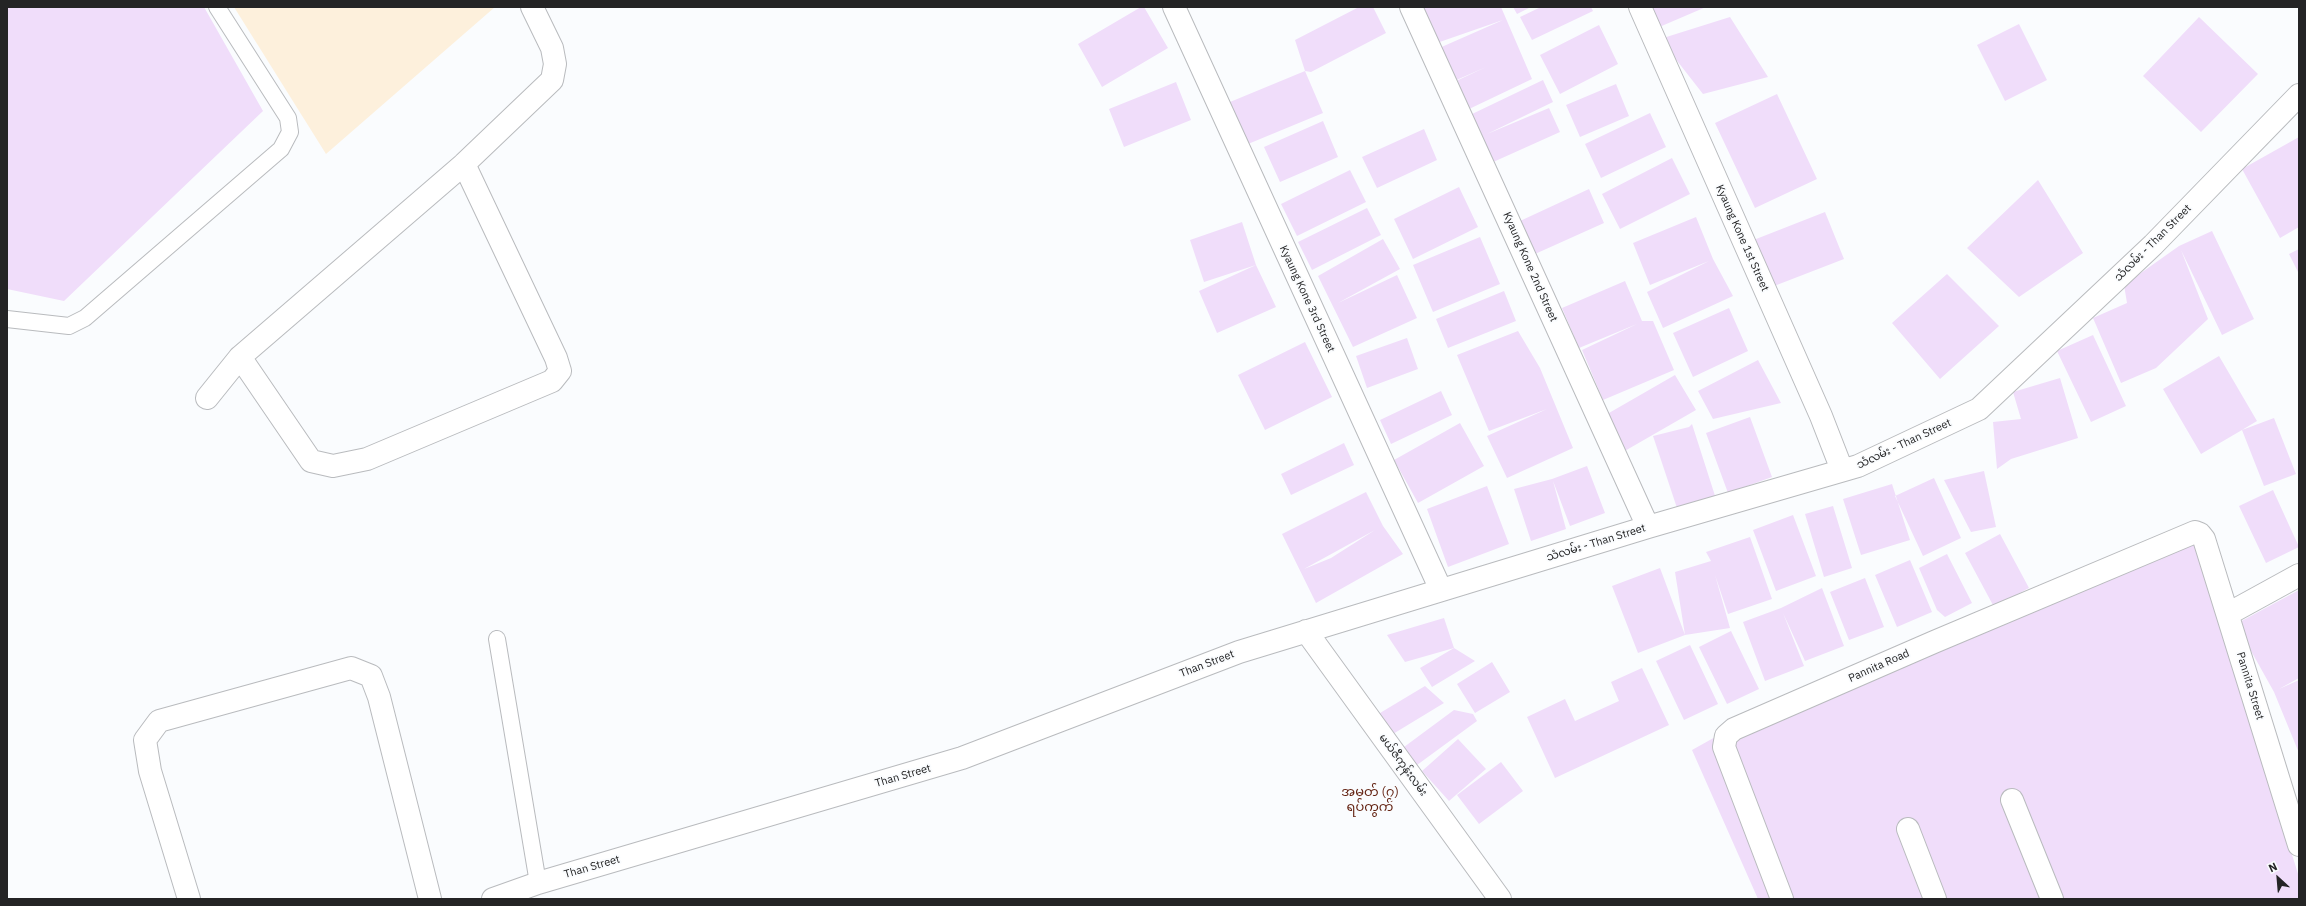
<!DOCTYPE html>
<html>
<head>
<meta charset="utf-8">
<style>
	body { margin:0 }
	#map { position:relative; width:2306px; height:906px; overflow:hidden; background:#fafcfe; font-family:"IBM Plex Sans",sans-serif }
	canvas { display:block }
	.frame { position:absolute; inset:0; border:8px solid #242425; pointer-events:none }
	.north { position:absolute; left:2258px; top:858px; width:40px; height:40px; -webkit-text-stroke:3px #fafcfe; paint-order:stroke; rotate:334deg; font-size:11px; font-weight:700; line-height:16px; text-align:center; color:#242425 }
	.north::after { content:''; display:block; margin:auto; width:14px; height:18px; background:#242425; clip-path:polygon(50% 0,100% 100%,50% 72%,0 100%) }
</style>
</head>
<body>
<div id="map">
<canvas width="2306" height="906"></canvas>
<div class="frame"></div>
<div class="north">N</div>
</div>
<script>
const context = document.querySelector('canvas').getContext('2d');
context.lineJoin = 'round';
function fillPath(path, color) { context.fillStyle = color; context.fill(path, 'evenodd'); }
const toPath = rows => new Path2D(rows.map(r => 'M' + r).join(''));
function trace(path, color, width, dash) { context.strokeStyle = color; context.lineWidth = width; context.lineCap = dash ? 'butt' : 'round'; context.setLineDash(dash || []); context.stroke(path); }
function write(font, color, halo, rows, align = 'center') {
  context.font = font + ' "IBM Plex Sans","Noto Sans Myanmar",sans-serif'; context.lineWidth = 3.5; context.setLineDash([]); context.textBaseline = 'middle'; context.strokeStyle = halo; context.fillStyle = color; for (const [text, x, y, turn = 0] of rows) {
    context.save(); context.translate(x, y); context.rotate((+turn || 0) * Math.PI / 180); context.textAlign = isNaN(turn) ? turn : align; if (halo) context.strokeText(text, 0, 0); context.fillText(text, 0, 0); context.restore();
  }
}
fillPath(toPath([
	[234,7,495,7,326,154]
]), '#fdf0dc');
fillPath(toPath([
	[7,7,204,7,263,111,64,301,7,289],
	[1141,7,1144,7,1168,48,1102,87,1078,44],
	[1359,7,1373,7,1386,33,1311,72,1305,71,1295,40],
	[1417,7,1501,7,1532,79,1467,110,1454,82,1486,67,1452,82,1437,49,1503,20,1431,45],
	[1513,7,1531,7,1517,14],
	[1541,7,1591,7,1593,11,1532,40,1520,17],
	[1648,7,1706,7,1657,28],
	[1730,17,1768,77,1703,94,1660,39],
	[2199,17,2258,74,2201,132,2143,76],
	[2019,24,2047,80,2005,101,1977,45],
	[1599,25,1618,64,1560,94,1540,55],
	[1305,71,1323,113,1248,144,1230,102],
	[1543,80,1553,102,1487,134,1549,108,1560,132,1491,163,1470,115],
	[1176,82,1191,120,1124,147,1109,109],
	[1616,84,1629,116,1580,137,1566,105],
	[1777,94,1817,179,1755,208,1715,123],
	[1650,113,1666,147,1601,178,1585,144],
	[1323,121,1338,157,1280,182,1264,147],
	[1424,129,1437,160,1377,188,1362,157],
	[2299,137,2299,227,2280,238,2242,169],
	[1672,158,1690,194,1620,229,1602,194],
	[1350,170,1366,202,1297,236,1281,204],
	[2038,180,2083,253,2019,297,1967,248],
	[1459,187,1478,227,1413,259,1394,219],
	[1589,189,1604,223,1535,254,1520,221],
	[1367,208,1381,235,1312,270,1298,242],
	[1825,212,1844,259,1769,288,1751,241],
	[1696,217,1713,259,1733,296,1663,328,1647,292,1709,261,1650,285,1633,243],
	[1242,222,1256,265,1276,307,1217,333,1199,291,1256,265,1204,282,1190,240],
	[2212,231,2254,319,2222,335,2181,250,2208,319,2156,368,2121,383,2093,318,2127,303,2124,285,2179,246],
	[1480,237,1500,284,1433,312,1413,265],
	[1383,239,1400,269,1338,303,1397,275,1417,318,1353,347,1318,276],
	[2299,249,2299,274,2289,254],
	[1947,274,1999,326,1940,379,1892,323],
	[1625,281,1642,321,1653,321,1674,370,1603,400,1582,350,1637,324,1579,348,1562,308],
	[1504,291,1516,321,1448,348,1436,319],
	[1729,308,1748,351,1693,377,1673,333],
	[1518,331,1540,368,1573,448,1507,478,1487,436,1547,409,1489,431,1457,355],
	[2093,335,2126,406,2091,422,2057,351],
	[1407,338,1418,369,1367,388,1356,356],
	[1305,342,1332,397,1265,430,1238,375],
	[2219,356,2257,421,2242,430,2274,418,2296,474,2264,486,2242,430,2201,454,2163,389],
	[1758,360,1781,403,1713,419,1698,391],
	[1675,375,1696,410,1623,452,1602,417],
	[2060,378,2078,438,2011,459,1997,469,1993,422,2021,419,2013,392],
	[1441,391,1452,415,1391,444,1380,420],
	[1750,417,1772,477,1728,493,1706,433],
	[1460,423,1484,466,1418,503,1394,460],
	[1692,424,1717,502,1679,514,1653,436,1689,427],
	[1344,443,1354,465,1291,495,1281,474],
	[1587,466,1605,513,1570,526,1553,481,1566,529,1531,541,1514,489,1552,479],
	[1984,471,1996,527,1971,532,1944,480],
	[1934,478,1961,538,1923,556,1895,496],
	[1892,484,1910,540,1861,555,1843,499],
	[1487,486,1509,544,1448,567,1427,509],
	[2273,490,2299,547,2266,563,2239,506],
	[1366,492,1383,526,1403,554,1316,603,1282,534],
	[1375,530,1331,558,1304,569],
	[1833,506,1852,568,1824,577,1805,514],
	[1793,515,1816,576,1776,591,1753,530],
	[2000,534,2029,588,1994,607,1965,553],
	[1750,537,1772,599,1728,614,1715,575,1730,628,1685,635,1638,653,1612,586,1660,568,1685,635,1675,572,1711,561,1706,552],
	[2193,538,2299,877,2299,899,1758,899,1692,750,1769,707],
	[1947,554,1972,603,1945,617,1937,610,1919,568],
	[1910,560,1932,612,1897,627,1875,575],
	[1865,578,1884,627,1849,640,1830,592],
	[1822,588,1844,646,1805,661,1783,613,1804,666,1765,681,1743,622,1781,608],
	[2299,590,2299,678,2279,689,2299,680,2299,753,2274,692,2236,624],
	[1444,618,1454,648,1405,662,1387,635],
	[1731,631,1759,689,1727,704,1699,647],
	[1690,645,1718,704,1684,720,1656,661],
	[1454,648,1475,661,1432,687,1420,668],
	[1492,662,1510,692,1475,713,1457,684],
	[1642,668,1669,725,1555,778,1527,717,1565,699,1575,721,1619,701,1611,682],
	[1425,686,1444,703,1388,737,1375,716],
	[1454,710,1473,714,1477,721,1417,765,1404,747],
	[1458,739,1486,769,1449,801,1422,771],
	[1501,762,1523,791,1479,824,1457,795]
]), '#f0ddfa');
const service = toPath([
	[7,319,69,326,85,318,281,149,290,132,288,118,217,7],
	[497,639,538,883]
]);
const minor = toPath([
	[1174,7,1441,590],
	[1411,7,1648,527],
	[1640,7,1821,416,1842,470],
	[240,357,311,461,333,466,367,459,552,381,560,371,556,358,464,164],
	[207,398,240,357,464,164,552,80,555,64,552,48,532,7],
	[2228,614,2299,575],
	[1306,631,1500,899],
	[2012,800,2052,899],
	[1908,829,1935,899],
	[189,899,150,771,145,740,159,721,351,668,371,676,379,697,430,899],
	[493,899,538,883,962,758,1239,652,1648,527,1858,466,1979,409,2153,245,2299,95],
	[1782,899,1724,747,1726,736,1734,729,1934,642,2195,532,2200,534,2204,539,2299,845]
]);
trace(service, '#b9bbbe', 18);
trace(minor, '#b9bbbe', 24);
trace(service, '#fff', 16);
trace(minor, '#fff', 22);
write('11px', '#242425', '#fafcfe', [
	["Kyaung Kone 1st Street",1742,238,66],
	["သံလမ်း - Than Street",2153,243,-45],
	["Kyaung Kone 2nd Street",1530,267,66],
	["Kyaung Kone 3rd Street",1307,299,65],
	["သံလမ်း - Than Street",1904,444,-25],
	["သံလမ်း - Than Street",1596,543,-17],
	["Than Street",1207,664,-21],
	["Pannita Road",1879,666,-24],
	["Pannita Street",2250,686,73],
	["မယ်ဇီကုန်းလမ်း",1403,765,54],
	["Than Street",903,776,-16],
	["Than Street",592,867,-16]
]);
write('13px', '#611f0e', '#fafcfe', [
	["အမှတ် (၇)",1370,792],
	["ရပ်ကွက်",1370,807]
]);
</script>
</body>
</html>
